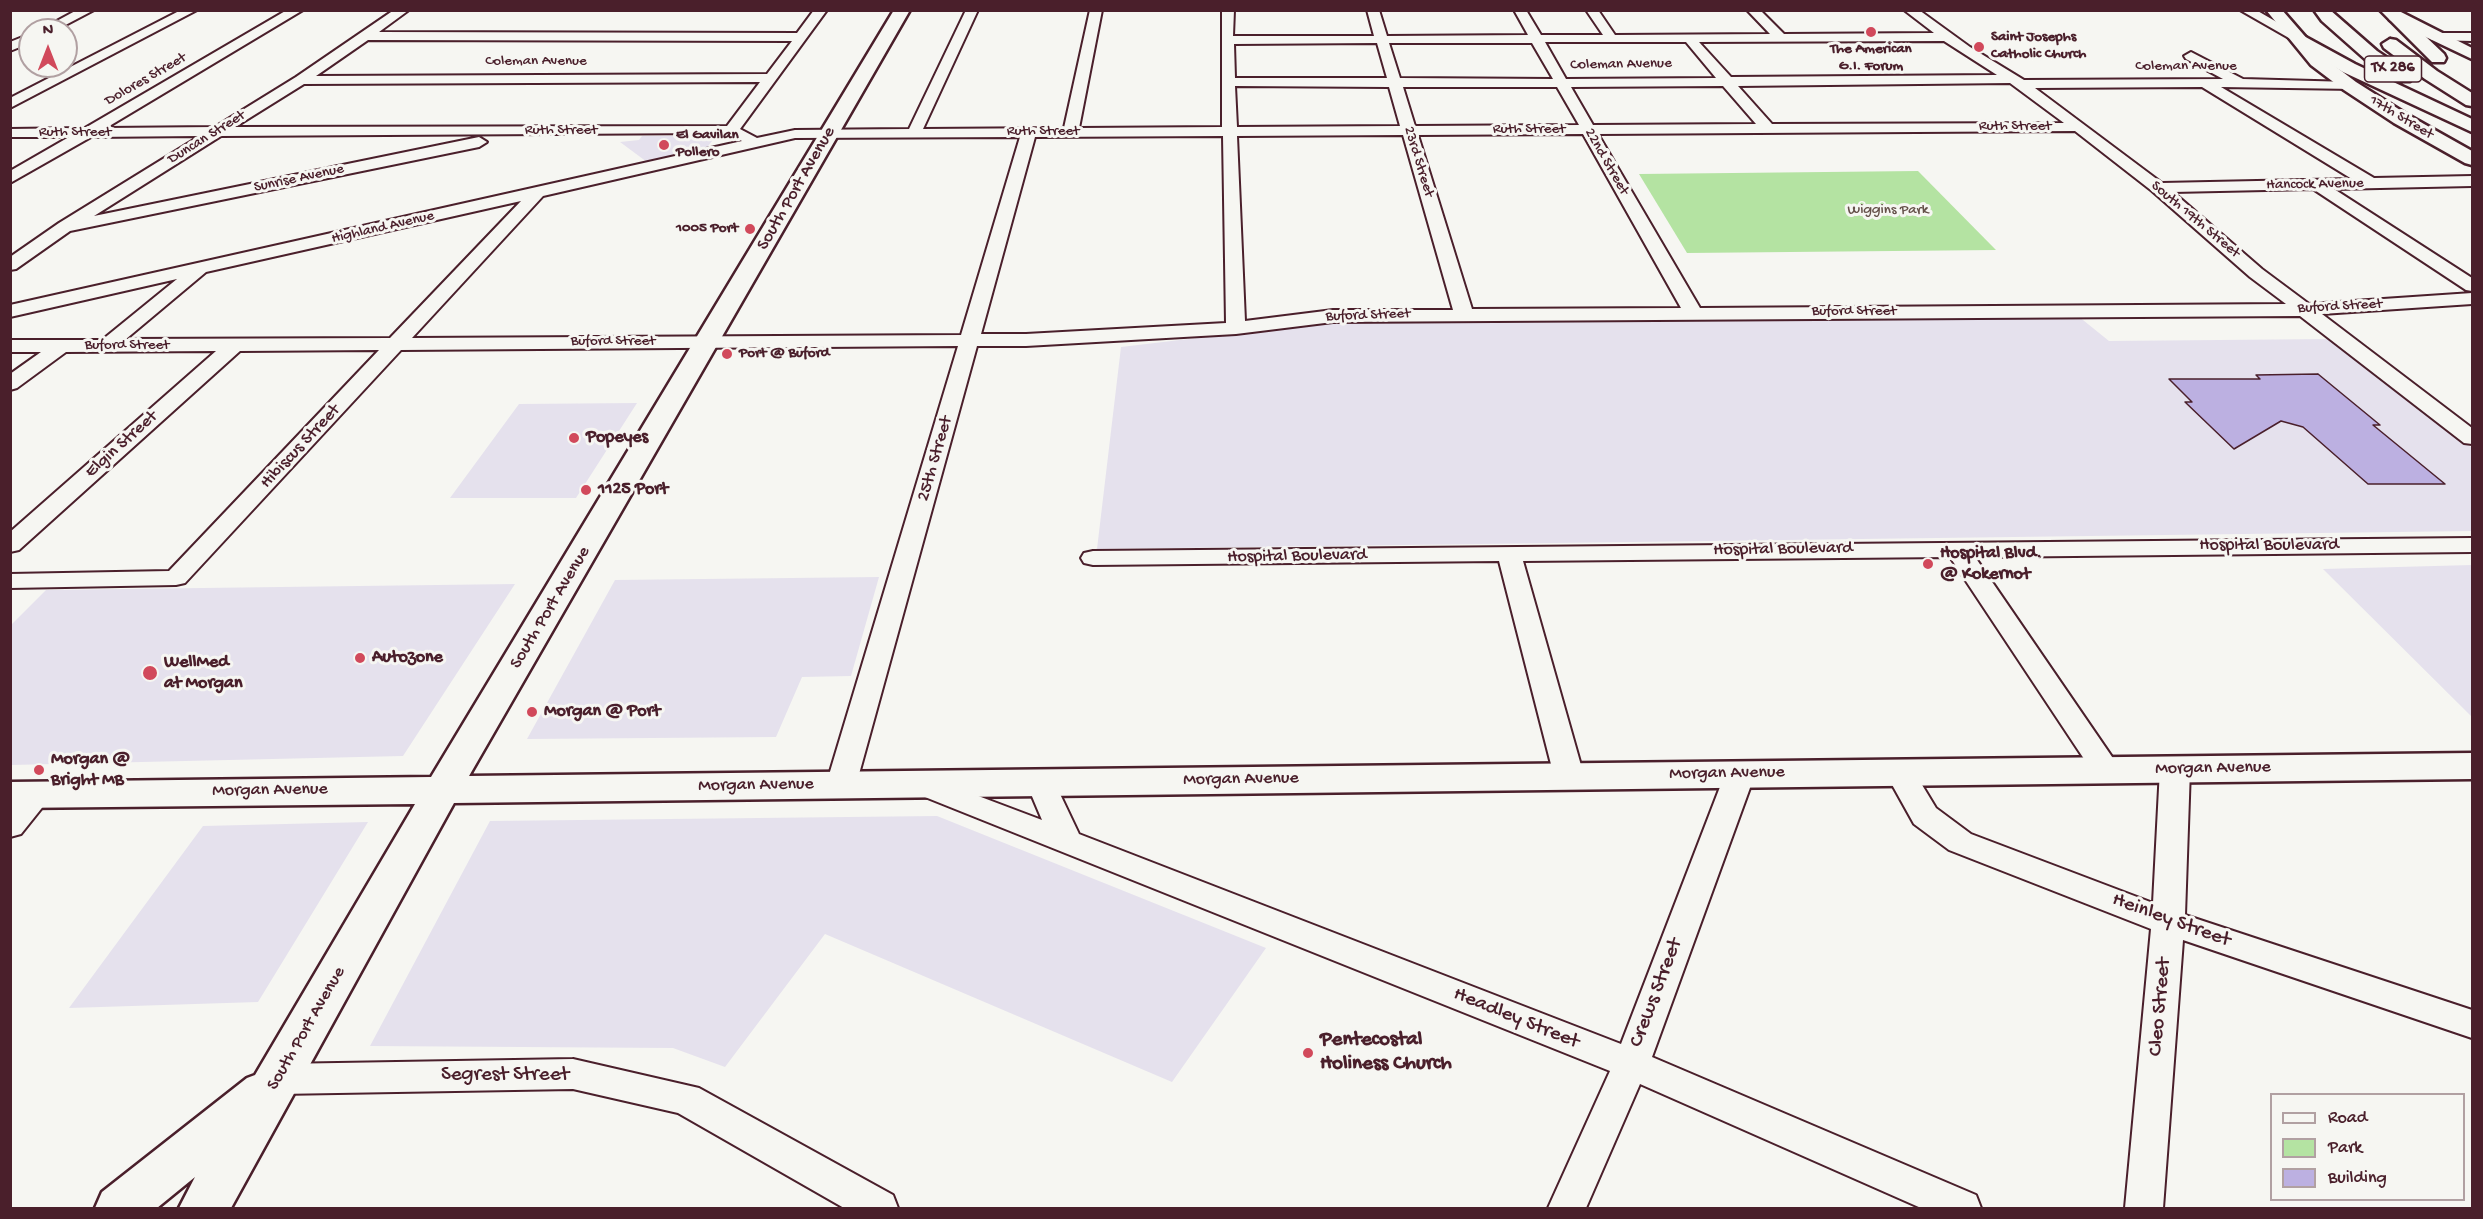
<!DOCTYPE html>
<html>
<head>
<meta charset="utf-8">
<style>
	body { margin:0 }
	#map { position:relative; width:2483px; height:1219px; overflow:hidden; background:#f6f6f2; font-family:"Gochi Hand",sans-serif }
	canvas { display:block }
	.frame { position:absolute; inset:0; border:12px solid #4a1f2b; pointer-events:none }
	.legend { position:absolute; left:2270px; top:1093px; width:195px; height:108px; box-sizing:border-box; background:#f6f6f2; border:2px solid #b1a0a2; margin:0; padding:8px 10px; list-style:none; font-size:18px; color:#4a1f2b }
	.legend li { display:flex; align-items:center; gap:12px; height:30px }
	.legend b { width:30px; border:2px solid #b1a0a2 }
	.north { position:absolute; left:18px; top:18px; width:60px; height:60px; box-sizing:border-box; background:#f6f6f2; border:2px solid #b1a0a2; border-radius:50%; rotate:0deg; font-size:16px; font-weight:700; line-height:24px; text-align:center; color:#4a1f2b }
	.north::after { content:''; display:block; margin:auto; width:21px; height:27px; background:#d1495b; clip-path:polygon(50% 0,100% 100%,50% 72%,0 100%) }
</style>
</head>
<body>
<div id="map">
<canvas width="2483" height="1219"></canvas>
<div class="frame"></div>
<ul class="legend">
<li><b style="height:8px;background:#f6f6f2"></b>Road</li>
<li><b style="height:16px;background:#b4e3a2"></b>Park</li>
<li><b style="height:16px;background:#bcb0e1"></b>Building</li>
</ul>
<div class="north">N</div>
</div>
<script>
const context = document.querySelector('canvas').getContext('2d');
context.lineJoin = 'round';
function fillPath(path, color) { context.fillStyle = color; context.fill(path, 'evenodd'); }
const toPath = rows => new Path2D(rows.map(r => 'M' + r).join(''));
function trace(path, color, width, dash) { context.strokeStyle = color; context.lineWidth = width; context.lineCap = dash ? 'butt' : 'round'; context.setLineDash(dash || []); context.stroke(path); }
function write(font, color, halo, rows, align = 'center') {
  context.font = font + ' "Gochi Hand",sans-serif'; context.lineWidth = 6; context.setLineDash([]); context.textBaseline = 'middle'; context.strokeStyle = halo; context.fillStyle = color; for (const [text, x, y, turn = 0] of rows) {
    context.save(); context.translate(x, y); context.rotate((+turn || 0) * Math.PI / 180); context.textAlign = isNaN(turn) ? turn : align; if (halo) context.strokeText(text, 0, 0); context.fillText(text, 0, 0); context.restore();
  }
}
fillPath(toPath([
	[642,136,716,136,705,150,647,162,620,142,639,140],
	[2078,316,2109,341,2329,339,2472,448,2472,531,1097,549,1121,347,1365,318],
	[637,403,576,498,450,498,519,404],
	[2472,565,2472,717,2323,569],
	[879,577,851,676,802,677,776,737,527,739,615,580],
	[515,584,403,756,11,765,11,625,46,590],
	[937,816,1266,948,1172,1082,825,934,725,1067,673,1048,370,1046,490,821],
	[368,822,258,1002,69,1008,203,826]
]), '#e5e1ed');
fillPath(toPath([
	[1918,171,1996,250,1687,253,1639,174]
]), '#b4e3a2');
const building = toPath([
	[2318,374,2380,425,2373,425,2445,484,2368,484,2303,427,2281,421,2234,449,2185,402,2192,402,2169,379,2260,379,2256,375,2318,374]
]);
fillPath(building, '#bcb0e1');
trace(building, '#4a1f2b', 1.5);
const minor = toPath([
	[77,10,94,10,56,30,40,30,77,10],
	[181,10,197,10,10,108,10,98,181,10],
	[287,10,303,10,106,128,215,127,296,77,394,10,409,10,379,32,797,33,814,10,827,10,740,129,757,138,795,130,909,129,966,10,978,10,923,129,1064,128,1090,10,1102,10,1079,128,1222,127,1222,10,1234,10,1233,36,1374,36,1367,10,1379,10,1387,36,1528,35,1514,10,1526,10,1541,35,1603,35,1586,10,1598,10,1615,35,1770,34,1747,10,1760,10,1784,34,1934,33,1904,10,1919,10,1970,47,2024,80,2223,79,2186,59,2184,56,2191,52,2243,79,2350,82,2355,83,2357,86,2355,89,2221,87,2374,178,2472,176,2472,186,2334,189,2472,278,2472,291,2466,290,2313,189,2173,192,2262,269,2309,304,2472,293,2472,304,2322,314,2472,428,2472,444,2464,443,2300,316,1333,322,1236,334,1026,346,977,346,856,785,851,792,841,795,831,792,826,785,958,346,401,350,185,583,176,585,10,588,10,574,169,571,379,350,240,351,19,550,10,552,10,532,216,351,66,352,17,388,10,390,10,374,41,352,10,352,10,340,102,340,177,279,10,317,10,305,742,141,732,136,716,133,221,136,94,216,479,137,487,142,479,147,70,231,16,269,10,270,10,257,59,223,200,136,91,137,10,183,10,171,69,137,10,137,10,129,85,128,287,10],
	[368,40,792,41,767,74,316,76,368,40],
	[1944,41,1997,75,1731,77,1699,42,1944,41],
	[1545,42,1686,42,1716,78,1566,79,1545,42],
	[1377,43,1387,78,1235,78,1234,44,1377,43],
	[1389,43,1532,43,1553,79,1400,78,1389,43],
	[760,82,727,126,235,127,304,84,760,82],
	[2010,83,2064,123,1772,124,1738,86,2010,83],
	[1235,86,1389,87,1400,126,1237,127,1235,86],
	[1723,86,1756,124,1593,125,1571,87,1723,86],
	[1403,87,1557,87,1579,125,1415,126,1403,87],
	[2202,87,2352,179,2162,183,2035,88,2202,87],
	[2075,131,2152,191,2250,277,2286,304,1700,308,1598,134,2075,131],
	[1583,134,1681,308,1472,309,1418,135,1583,134],
	[1403,135,1453,310,1333,310,1245,321,1237,136,1403,135],
	[1223,136,1226,323,1026,334,981,334,1035,137,1223,136],
	[1020,137,961,335,412,338,543,196,795,138,1020,137],
	[521,201,390,338,126,339,206,272,521,201],
	[2240,10,2256,10,2306,39,2300,43,2296,42,2240,10],
	[2436,33,2472,33,2472,41,2432,40,2430,37,2436,33],
	[30,34,30,43,10,51,10,42,30,34],
	[2472,538,2472,552,1975,557,2121,770,2116,777,2106,780,2096,777,1950,557,1523,561,1584,776,1579,783,1569,786,1559,783,1554,776,1499,561,1093,565,1084,563,1081,558,1084,553,1093,551,2472,538],
	[2175,759,2185,762,2190,769,2185,915,2472,1010,2472,1038,2183,940,2163,1208,2125,1208,2151,929,1949,850,1914,824,1885,772,1890,765,1900,762,1910,765,1936,808,1971,834,2153,903,2160,769,2165,762,2175,759],
	[1740,764,1750,767,1755,774,1652,1057,1976,1195,1981,1208,1921,1208,1640,1084,1586,1208,1548,1208,1610,1071,910,791,905,784,910,777,920,774,1042,820,1026,782,1031,775,1041,772,1051,775,1079,834,1621,1044,1725,774,1730,767,1740,764],
	[38,784,48,787,53,794,21,834,10,837,10,806,28,787,38,784],
	[573,1059,699,1088,893,1195,898,1208,844,1208,678,1113,573,1089,279,1094,266,1090,261,1079,266,1068,279,1064,573,1059]
]);
const major = toPath([
	[894,10,910,10,469,776,2472,753,2472,779,454,803,231,1208,179,1208,195,1177,157,1208,95,1208,102,1192,247,1078,255,1075,415,804,10,808,10,782,431,777,894,10],
	[2266,10,2282,10,2323,57,2356,82,2408,115,2472,151,2472,165,2465,163,2394,123,2344,90,2311,65,2266,10],
	[2380,10,2397,10,2472,48,2472,59,2390,20,2380,10]
]);
const highway = toPath([
	[2314,10,2330,10,2377,51,2410,73,2413,77,2410,81,2398,81,2365,59,2322,21,2314,10],
	[2396,12,2402,14,2444,54,2446,58,2444,62,2432,62,2390,20,2388,17,2396,12],
	[2300,34,2355,64,2472,119,2472,132,2343,72,2294,42,2292,39,2294,36,2300,34],
	[2390,39,2396,40,2437,71,2472,93,2472,106,2466,105,2425,79,2384,48,2382,44,2390,39]
]);
trace(minor, '#4a1f2b', 4);
trace(major, '#4a1f2b', 5);
trace(highway, '#4a1f2b', 5);
fillPath(minor, '#f6f6f2');
fillPath(major, '#f6f6f2');
fillPath(highway, '#f6f6f2');
for (const [x, y, r, color] of [
	[1871,32,6,"#d1495b"],
	[1979,47,6,"#d1495b"],
	[664,145,6,"#d1495b"],
	[750,229,6,"#d1495b"],
	[727,354,6,"#d1495b"],
	[574,438,6,"#d1495b"],
	[586,490,6,"#d1495b"],
	[1928,564,6,"#d1495b"],
	[360,658,6,"#d1495b"],
	[150,673,8,"#d1495b"],
	[532,712,6,"#d1495b"],
	[39,770,6,"#d1495b"],
	[1308,1053,6,"#d1495b"]
]) { const dot = new Path2D(); dot.arc(x, y, r, 0, 2 * Math.PI); context.fillStyle = color; context.fill(dot); trace(dot, '#f6f6f2', 2); }
write('bold 15px', '#4a1f2b', '#f6f6f2', [
	["Saint Josephs",1991,38],
	["Catholic Church",1991,55],
	["The American",1871,50,"center"],
	["G.I. Forum",1871,67,"center"],
	["El Gavilan",676,136],
	["Pollero",676,153],
	["1005 Port",738,229,"right"],
	["Port @ Buford",739,354]
], 'left');
write('15px', '#4a1f2b', '#f6f6f2', [
	["Coleman Avenue",536,62],
	["Coleman Avenue",1621,65,-1],
	["Coleman Avenue",2186,67],
	["Dolores Street",146,80,-30],
	["17th Street",2401,118,31],
	["Ruth Street",2015,127],
	["Ruth Street",1529,130],
	["Ruth Street",561,131],
	["Ruth Street",1043,132],
	["Ruth Street",75,133],
	["Duncan Street",207,138,-32],
	["23rd Street",1418,162,73],
	["22nd Street",1606,162,60],
	["Sunrise Avenue",299,179,-12],
	["Hancock Avenue",2315,185,-1],
	["South 19th Street",2195,220,40],
	["Highland Avenue",383,228,-13],
	["Buford Street",2340,307,-3],
	["Buford Street",1854,312],
	["Buford Street",1368,316,-2],
	["Buford Street",613,342],
	["Buford Street",127,346]
]);
write('15px', '#645049', '#f6f6f2', [
	["Wiggins Park",1888,211]
]);
for (const [x, y, w] of [
	[2393,69,57]
]) { const box = new Path2D(); box.roundRect(x - w / 2, y - 13, w, 26, 4.5); context.fillStyle = '#f6f6f2'; context.fill(box); trace(box, '#4a1f2b', 1.5); }
write('bold 16px', '#4a1f2b', null, [
	["TX 286",2393,69]
]);
write('18px', '#4a1f2b', '#f6f6f2', [
	["South Port Avenue",797,189,-60],
	["Elgin Street",122,445,-42],
	["Hibiscus Street",301,447,-47],
	["25th Street",936,459,-74],
	["Hospital Boulevard",2269,546],
	["Hospital Boulevard",1783,550,-1],
	["Hospital Boulevard",1297,557,-1],
	["South Port Avenue",551,608,-59],
	["Morgan Avenue",2213,769,-1],
	["Morgan Avenue",1727,774,-1],
	["Morgan Avenue",1241,780,-1],
	["Morgan Avenue",756,786,-1],
	["Morgan Avenue",270,791,-1],
	["South Port Avenue",307,1029,-60]
]);
write('bold 18px', '#4a1f2b', '#f6f6f2', [
	["Popeyes",586,438],
	["1125 Port",598,490],
	["Hospital Blvd.",1940,554],
	["@ Kokernot",1940,575],
	["Autozone",372,658],
	["WellMed",164,663],
	["at Morgan",164,684],
	["Morgan @ Port",544,712],
	["Morgan @",51,760],
	["Bright MB",51,781]
], 'left');
write('21px', '#4a1f2b', '#f6f6f2', [
	["Heinley Street",2171,921,20],
	["Crews Street",1657,993,-69],
	["Cleo Street",2161,1007,-85],
	["Headley Street",1516,1019,22],
	["Segrest Street",505,1076]
]);
write('bold 21px', '#4a1f2b', '#f6f6f2', [
	["Pentecostal",1320,1041],
	["Holiness Church",1320,1065]
], 'left');
</script>
</body>
</html>
